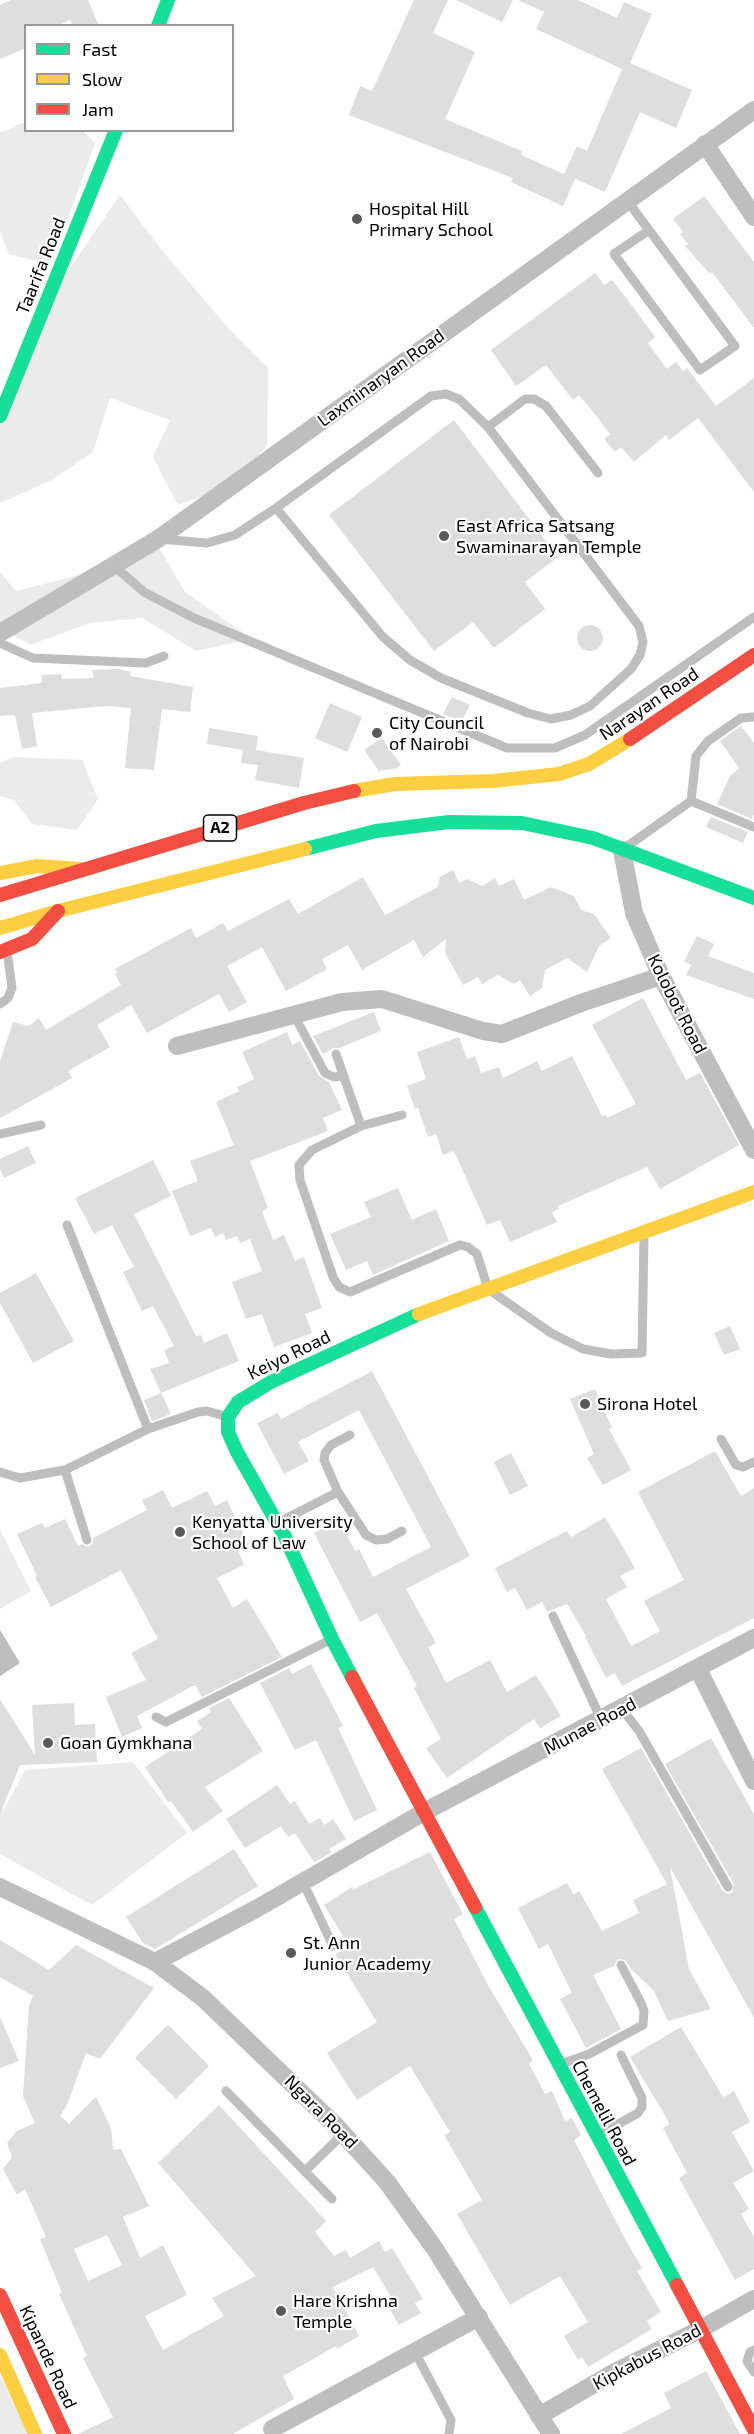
<!DOCTYPE html>
<html>
<head>
<meta charset="utf-8">
<style>
	body { margin:0 }
	#map { position:relative; width:754px; height:2434px; overflow:hidden; background:#fff; font-family:"Exo 2",sans-serif }
	canvas { display:block }
	.legend { position:absolute; left:24px; top:24px; width:210px; height:108px; box-sizing:border-box; background:#fff; border:2px solid #999; margin:0; padding:8px 10px; list-style:none; font-size:18px; color:#000 }
	.legend li { display:flex; align-items:center; gap:12px; height:30px }
	.legend b { width:30px; border:2px solid #999 }
</style>
</head>
<body>
<div id="map">
<canvas width="754" height="2434"></canvas>
<ul class="legend">
<li><b style="height:8px;background:#16e098"></b>Fast</li>
<li><b style="height:8px;background:#ffcf43"></b>Slow</li>
<li><b style="height:8px;background:#f24e42"></b>Jam</li>
</ul>
</div>
<script>
const context = document.querySelector('canvas').getContext('2d');
context.lineJoin = 'round';
function fillPath(path, color) { context.fillStyle = color; context.fill(path, 'evenodd'); }
const toPath = rows => new Path2D(rows.map(r => 'M' + r).join(''));
function trace(path, color, width, dash) { context.strokeStyle = color; context.lineWidth = width; context.lineCap = dash ? 'butt' : 'round'; context.setLineDash(dash || []); context.stroke(path); }
function write(font, color, halo, rows, align = 'center') {
  context.font = font + ' "Exo 2",sans-serif'; context.lineWidth = 4.5; context.setLineDash([]); context.textBaseline = 'middle'; context.strokeStyle = halo; context.fillStyle = color; for (const [text, x, y, turn = 0] of rows) {
    context.save(); context.translate(x, y); context.rotate((+turn || 0) * Math.PI / 180); context.textAlign = isNaN(turn) ? turn : align; if (halo) context.strokeText(text, 0, 0); context.fillText(text, 0, 0); context.restore();
  }
}
fillPath(toPath([
	[25,122,26,130,83,131,95,143,66,224,48,264,9,254,0,232,0,133],
	[120,195,165,254,230,330,268,368,267,445,236,484,178,505,153,457,170,420,110,398,93,452,50,481,0,503,0,400,23,337],
	[154,539,185,592,252,639,196,651,142,618,90,623,31,645,0,629,0,572,16,591,79,575],
	[13,757,82,760,98,799,77,830,32,824,14,800,0,796,0,763],
	[0,1530,31,1591,0,1609],
	[133,1762,187,1833,92,1905,0,1854,0,1808,4,1809,25,1770],
	[0,2375,28,2434,0,2434]
]), '#ebebeb');
fillPath(toPath([
	[0,1630,20,1663,0,1676]
]), '#bdbdbd');
fillPath(toPath([
	[11,0,88,0,99,26,73,26,70,20,57,26,26,26,26,48,0,59,0,5],
	[414,0,448,0,433,33,475,52,445,119,522,151,521,155,575,179,563,206,511,182,513,178,349,115,360,86,372,91],
	[456,0,513,0,502,22],
	[518,0,578,0,617,18,624,2,652,14,630,63,692,90,676,128,640,112,605,192,564,174,577,146,587,151,622,69,536,29,544,12],
	[704,196,754,262,754,328,712,272,710,274,685,246,688,244,680,234,683,232,673,219],
	[595,273,604,285,612,280,627,299,655,337,648,343,667,369,676,362,683,371,687,368,716,406,754,378,754,492,698,418,669,440,666,435,634,462,621,447,615,452,604,439,610,434,598,418,579,395,573,400,546,365,516,386,491,350],
	[454,420,558,557,525,582,545,609,494,648,473,622,434,651,329,515],
	'577 638a13 13 0 1 1 26 0a13 13 0 1 1-26 0Z',
	[119,669,131,672,130,676,193,687,190,712,162,709,154,770,125,768,131,708,106,706,32,713,37,746,22,749,15,715,0,716,0,688,42,683,41,675,61,674,62,679,94,678,92,670],
	[452,697,470,705,461,722,443,714],
	[330,703,362,717,347,752,315,738],
	[741,726,754,743,754,814,752,819,717,804,730,776,739,768,720,741],
	[209,728,258,736,256,750,304,758,299,788,255,780,258,765,241,763,243,750,207,744],
	[382,738,401,765,397,768,379,771,364,750],
	[711,817,748,832,743,843,706,827],
	[453,870,459,883,467,879,482,886,495,878,499,886,514,879,524,900,551,887,574,896,581,910,594,914,611,938,599,946,587,972,567,958,545,970,542,988,530,996,520,980,514,984,498,975,482,984,478,977,463,985,445,953,446,939,423,957,414,940,362,970,348,945,322,959,327,969,286,991,262,947,227,966,247,1002,229,1012,219,994,147,1033,131,1005,97,1025,110,1047,68,1071,72,1078,0,1118,0,1061,13,1022,29,1026,39,1018,46,1030,121,985,115,974,117,972,115,969,191,928,196,938,223,923,228,931,289,899,298,914,363,877,385,915,438,887,440,877],
	[697,936,714,944,708,956,754,973,754,999,686,975,691,965,684,961],
	[643,998,686,1080,700,1073,739,1145,660,1189,647,1167,558,1206,559,1209,552,1212,557,1222,510,1242,500,1220,487,1225,454,1151,443,1155,436,1134,428,1137,418,1108,415,1109,407,1086,426,1079,417,1052,459,1037,467,1059,475,1056,481,1073,499,1067,503,1078,537,1061,542,1071,572,1056,602,1116,606,1115,607,1118,636,1104,592,1025],
	[374,1012,381,1031,339,1048,333,1048,323,1054,313,1036],
	[287,1032,292,1045,300,1041,319,1076,329,1082,342,1110,323,1118,328,1131,250,1161,268,1208,262,1211,273,1240,284,1235,295,1261,304,1257,322,1308,305,1314,312,1333,274,1347,262,1314,246,1319,232,1282,262,1271,250,1239,240,1243,237,1236,226,1240,223,1233,215,1237,211,1228,190,1236,172,1191,198,1181,190,1161,234,1145,216,1102,239,1091,237,1087,254,1079,242,1052],
	[28,1146,36,1163,4,1178,0,1169,0,1159],
	[153,1160,171,1196,134,1214,196,1336,201,1335,204,1343,227,1333,239,1361,161,1393,150,1369,169,1363,164,1350,174,1346,153,1306,142,1311,123,1272,134,1267,112,1225,94,1234,75,1198],
	[398,1188,412,1220,436,1209,449,1241,373,1275,367,1261,346,1270,330,1234,371,1217,364,1202],
	[36,1273,74,1341,33,1363,0,1303,0,1293],
	[730,1326,740,1349,724,1355,714,1333],
	[372,1371,470,1556,406,1589,436,1643,428,1647,446,1683,490,1660,507,1692,536,1675,561,1716,540,1728,534,1719,447,1778,426,1748,441,1739,414,1688,417,1686,377,1613,360,1622,314,1533,339,1520,355,1551,359,1549,373,1577,431,1547,359,1410,298,1442,309,1461,284,1474,257,1423,278,1413,281,1419],
	[595,1389,612,1428,609,1429,631,1470,603,1485,587,1458,594,1454,570,1399],
	[161,1393,171,1414,152,1421,144,1400],
	[715,1451,741,1496,754,1488,754,1618,622,1686,615,1673,606,1678,585,1637,586,1636,567,1604,547,1612,542,1602,527,1610,515,1588,507,1592,495,1568,567,1531,571,1537,605,1517,635,1568,620,1576,627,1587,606,1599,631,1646,660,1631,644,1601,684,1580,638,1492],
	[511,1453,528,1486,510,1495,494,1462],
	[163,1490,172,1508,207,1491,215,1506,227,1500,249,1545,238,1551,244,1565,217,1578,233,1608,247,1599,282,1657,202,1697,195,1685,137,1716,142,1728,122,1737,106,1697,146,1680,131,1653,158,1639,121,1570,51,1607,35,1577,37,1576,17,1534,42,1523,45,1528,65,1519,78,1546,82,1544,88,1547,92,1544,93,1538,147,1510,142,1500],
	[311,1664,343,1726,338,1728,377,1810,354,1821,316,1740,295,1750,260,1683,289,1668,292,1674],
	[229,1698,263,1751,205,1787,223,1811,193,1832,171,1801,168,1802,145,1767,202,1729,197,1721,211,1712,209,1708],
	[0,1699,35,1755,32,1705,74,1703,75,1725,95,1724,97,1762,20,1765,0,1814],
	[711,1738,754,1814,754,2018,670,1867,689,1969,711,2009,668,2021,654,1991,631,1969,625,1960,618,1959,614,1966,593,1975,621,2029,586,2048,560,1999,572,1993,548,1944,539,1949,518,1908,567,1883,574,1895,579,1891,602,1931,639,1913,633,1900,667,1884,602,1769,641,1748,722,1890,727,1894,732,1893,734,1884,665,1764],
	[277,1785,290,1804,295,1801,309,1824,320,1818,324,1825,333,1819,346,1839,329,1849,331,1853,314,1862,295,1833,288,1837,281,1826,245,1848,226,1819],
	[234,1849,258,1886,155,1949,143,1943,126,1917],
	[430,1852,463,1914,454,1919,489,1987,533,2060,529,2064,545,2094,552,2091,565,2121,572,2118,581,2135,574,2140,625,2239,642,2268,637,2271,661,2312,647,2321,652,2329,588,2367,582,2357,578,2360,564,2336,588,2322,560,2276,510,2305,457,2214,482,2200,444,2135,450,2132,410,2066,357,2100,327,2053,377,2022,335,1954,350,1947,324,1905,352,1887,354,1889],
	[0,1940,49,1970,76,1945,154,1988,100,2059,86,2053,67,2105,60,2116,69,2124,96,2097,111,2128,113,2150,121,2149,149,2206,123,2217,140,2258,163,2245,187,2295,145,2316,163,2350,224,2316,212,2298,256,2276,158,2163,219,2105,326,2221,315,2232,334,2256,346,2250,350,2258,379,2241,385,2252,392,2248,423,2299,415,2303,421,2313,399,2325,385,2301,391,2297,373,2267,333,2287,359,2336,337,2349,336,2346,283,2376,294,2399,233,2434,78,2434,113,2417,83,2358,87,2356,59,2294,62,2293,40,2239,46,2237,25,2189,17,2195,3,2169,12,2157,7,2143,17,2131,35,2123,23,2096,29,2006,33,1996,0,1977],
	[107,2235,122,2265,88,2281,74,2249],
	[0,2017,19,2061,0,2068],
	[168,2025,209,2066,176,2099,135,2058],
	[681,2027,723,2097,734,2091,750,2122,732,2132,754,2171,733,2183,749,2209,741,2214,754,2237,754,2269,735,2280,679,2178,687,2173,663,2128,670,2124,630,2057],
	[706,2371,740,2434,621,2434,671,2408,664,2393]
]), '#dedede');
trace(toPath([
	[627,200,640,218,649,230,735,346,700,370,614,254,649,230],
	[488,427,525,399,534,399,546,406,598,473],
	[160,539,207,543,235,535,276,508,431,396,446,394,459,399,488,427,639,626,643,642,640,655,631,669,590,706,571,715,551,719,528,713,441,678,410,660,383,637,276,508],
	[113,565,144,592,194,618,507,748,555,748,585,735,754,617],
	[0,643,33,658,146,663,164,656],
	[691,801,696,756,708,741,741,718,754,717],
	[626,847,691,801,754,827],
	[0,1004,8,998,12,988,7,950],
	[294,1015,325,1073,334,1077,344,1076],
	[336,1054,361,1126],
	[402,1115,361,1126,312,1150,299,1165,300,1180,333,1277,339,1287,350,1292,460,1245,468,1247,477,1254,488,1289,551,1333,583,1349,611,1354,642,1353,644,1235],
	[0,1134,41,1125],
	[67,1225,148,1429,198,1412,207,1411,228,1417],
	[350,1435,331,1445,325,1453,324,1460,338,1492,366,1535,376,1540,387,1539,402,1531],
	[721,1439,736,1465,743,1467,754,1462],
	[65,1470,87,1540],
	[0,1472,20,1478,65,1470,148,1429],
	[279,1522,338,1492],
	[553,1616,601,1719],
	[622,1709,639,1731,728,1887],
	[156,1717,166,1722,332,1639],
	[303,1882,333,1946],
	[561,2064,589,2054,643,2025,644,2011,641,2003,621,1965],
	[226,2091,332,2199],
	[597,2136,638,2113,642,2107,642,2098,621,2055],
	[305,2171,343,2134],
	[754,2350,750,2352,747,2361,754,2372],
	[415,2352,451,2420,449,2434]
]), '#bebebe', 9);
trace(toPath([
	[705,144,754,217],
	[0,633,158,539,754,110],
	[622,850,634,913,661,976,754,1150],
	[177,1046,342,1002,382,999,483,1031,502,1034,581,1003,661,976],
	[698,1669,754,1781],
	[0,1887,155,1962,203,1998,337,2127,387,2182,435,2249,551,2434],
	[155,1962,256,1909,424,1812,754,1638],
	[539,2416,613,2373,699,2330,754,2299],
	[272,2429,479,2317]
]), '#bebebe', 18);
trace(toPath([
	[158,26,168,0],
	[0,416,116,130],
	[305,849,376,831,449,822,522,823,593,838,754,898],
	[352,1677,332,1639,285,1537,237,1452,228,1432,228,1417,238,1402,271,1382,419,1314],
	[475,1907,677,2285]
]), '#16e098', 14);
trace(toPath([
	[354,791,395,784,493,781,559,774,589,764,630,739],
	[0,873,37,866,81,869],
	[0,928,58,911,305,849],
	[419,1314,754,1192],
	[0,2355,35,2434]
]), '#ffcf43', 14);
trace(toPath([
	[630,739,754,655],
	[0,895,304,803,354,791],
	[0,952,32,939,58,911],
	[352,1677,475,1907],
	[677,2285,754,2430],
	[0,2295,64,2434]
]), '#f24e42', 14);
for (const [x, y, r, color] of [
	[357,219,6,"#595959"],
	[444,536,6,"#595959"],
	[377,733,6,"#595959"],
	[585,1404,6,"#595959"],
	[180,1532,6,"#595959"],
	[48,1743,6,"#595959"],
	[291,1953,6,"#595959"],
	[281,2311,6,"#595959"]
]) { const dot = new Path2D(); dot.arc(x, y, r, 0, 2 * Math.PI); context.fillStyle = color; context.fill(dot); trace(dot, '#fff', 2); }
for (const [x, y, w] of [
	[220,828,33]
]) { const box = new Path2D(); box.roundRect(x - w / 2, y - 13, w, 26, 4.5); context.fillStyle = '#fff'; context.fill(box); trace(box, '#000', 1.5); }
write('bold 16px', '#000', null, [
	["A2",220,828]
]);
write('18px', '#000', '#fff', [
	["Hospital Hill",369,209],
	["Primary School",369,230],
	["East Africa Satsang",456,526],
	["Swaminarayan Temple",456,547],
	["City Council",389,723],
	["of Nairobi",389,744],
	["Sirona Hotel",597,1404],
	["Kenyatta University",192,1522],
	["School of Law",192,1543],
	["Goan Gymkhana",60,1743],
	["St. Ann",303,1943],
	["Junior Academy",303,1964],
	["Hare Krishna",293,2301],
	["Temple",293,2322]
], 'left');
write('18px', '#000', '#fff', [
	["Taarifa Road",41,266,-68],
	["Laxminaryan Road",381,378,-36],
	["Narayan Road",649,704,-34],
	["Kolobot Road",677,1004,63],
	["Keiyo Road",289,1355,-26],
	["Munae Road",590,1726,-28],
	["Ngara Road",321,2112,45],
	["Chemelil Road",604,2113,62],
	["Kipande Road",48,2357,65],
	["Kipkabus Road",647,2357,-28]
]);
</script>
</body>
</html>
